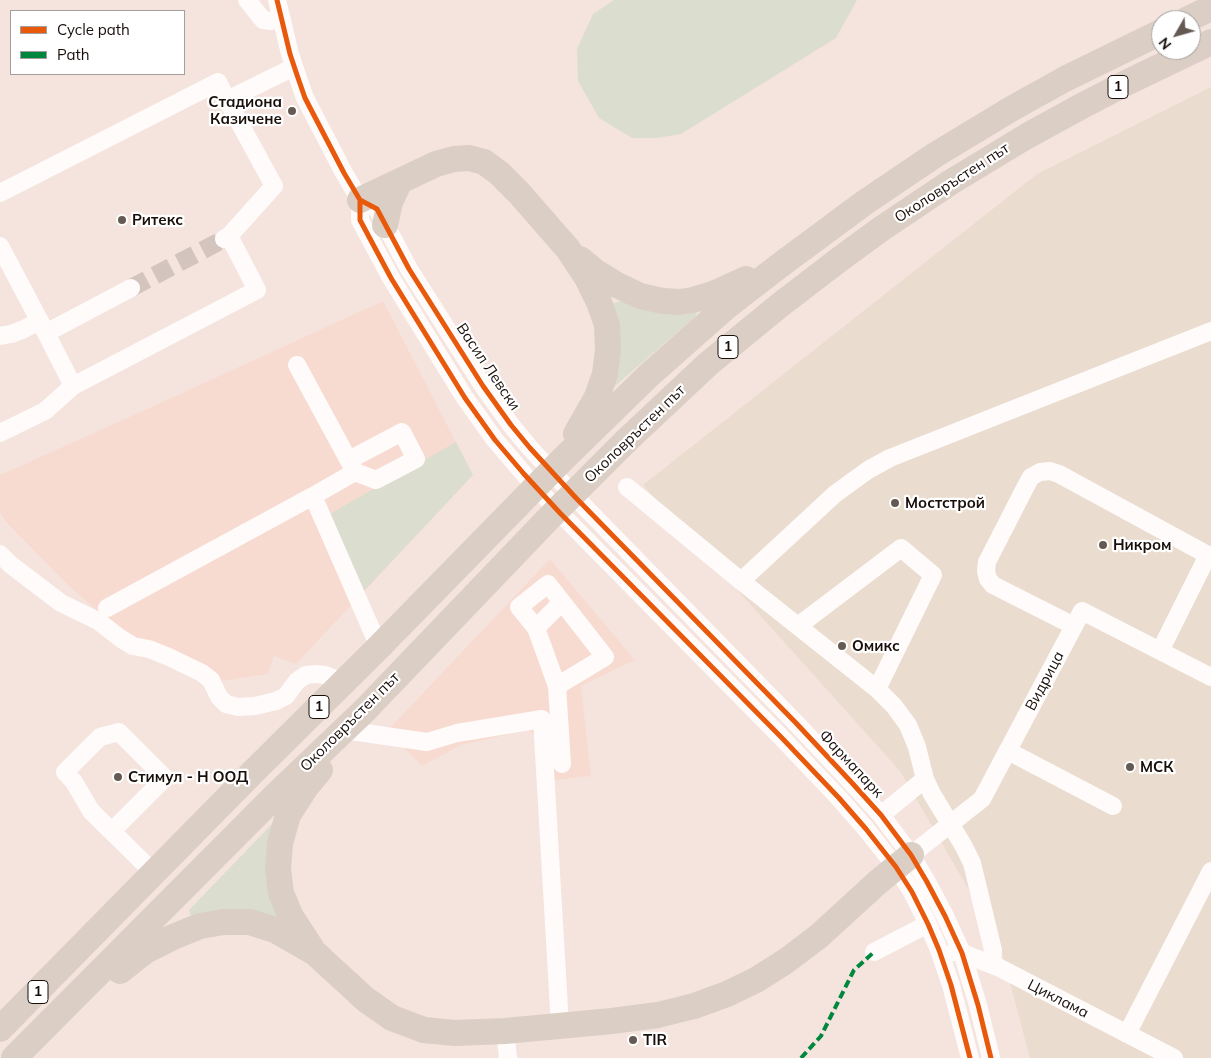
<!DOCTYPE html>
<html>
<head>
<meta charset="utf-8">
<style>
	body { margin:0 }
	#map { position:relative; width:1211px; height:1058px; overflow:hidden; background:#f5e4de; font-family:Mulish,sans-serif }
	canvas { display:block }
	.legend { position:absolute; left:10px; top:10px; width:175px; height:65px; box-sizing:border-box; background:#fff; border:1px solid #a39f9d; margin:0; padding:6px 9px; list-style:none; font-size:15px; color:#180e0a }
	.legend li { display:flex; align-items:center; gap:10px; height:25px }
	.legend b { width:25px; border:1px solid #a39f9d }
	.north { position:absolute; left:1151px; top:10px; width:50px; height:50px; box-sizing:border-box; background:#fff; border:1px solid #a39f9d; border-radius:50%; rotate:232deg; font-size:14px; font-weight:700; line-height:20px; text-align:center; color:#180e0a }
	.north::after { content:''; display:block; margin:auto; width:18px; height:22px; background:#655954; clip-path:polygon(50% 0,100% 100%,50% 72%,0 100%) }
</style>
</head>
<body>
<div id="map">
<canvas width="1211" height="1058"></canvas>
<ul class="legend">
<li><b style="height:6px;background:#e8590c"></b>Cycle path</li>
<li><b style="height:6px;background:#00873e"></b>Path</li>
</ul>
<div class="north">N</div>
</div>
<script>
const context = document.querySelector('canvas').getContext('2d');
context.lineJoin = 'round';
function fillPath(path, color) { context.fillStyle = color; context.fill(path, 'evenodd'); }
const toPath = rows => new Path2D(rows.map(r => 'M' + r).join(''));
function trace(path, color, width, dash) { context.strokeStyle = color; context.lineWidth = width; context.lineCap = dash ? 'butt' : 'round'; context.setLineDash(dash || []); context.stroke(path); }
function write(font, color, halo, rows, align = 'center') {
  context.font = font + ' Mulish,sans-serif'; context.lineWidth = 4.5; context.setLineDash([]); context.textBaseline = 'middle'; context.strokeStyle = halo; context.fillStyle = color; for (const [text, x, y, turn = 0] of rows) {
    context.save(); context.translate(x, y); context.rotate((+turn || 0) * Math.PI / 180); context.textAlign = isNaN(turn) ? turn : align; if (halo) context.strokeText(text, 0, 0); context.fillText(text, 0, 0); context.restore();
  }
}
fillPath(toPath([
	[383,301,473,475,296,664,274,656,268,674,221,681,117,628,68,585,5,521,0,512,0,475,145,410],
	[550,559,635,660,581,686,591,776,542,782,536,735,528,730,461,745,422,766,387,731]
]), '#f8dbd0');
fillPath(toPath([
	[1211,87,1211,1058,1030,1058,999,942,900,771,643,485,1037,174]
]), '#eadcce');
fillPath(toPath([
	[614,0,857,0,836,38,681,134,657,138,632,138,599,118,578,81,577,49,593,14],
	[621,301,697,313,695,317,614,387,611,305,614,303],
	[456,442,473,475,362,593,328,515],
	[272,824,280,920,191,916,189,910]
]), '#dbddcf');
trace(toPath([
	[131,288,224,239]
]), '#d4c4be', 18, [18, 9]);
trace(toPath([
	[247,0,263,20,271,21,282,19],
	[277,0,290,54,297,75,305,98,344,173,360,200,377,209,409,269,483,386,511,425,530,448,576,498,796,723,853,784,881,815,911,855,927,882,945,916,962,953,978,1005,991,1058],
	[0,193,218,82,227,100],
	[360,200,360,220,391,278,465,398,495,440,524,474,560,513,781,737,839,798,866,829,896,867,912,892,928,924,939,950,951,985,970,1058],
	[224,239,229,236,274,186,227,100,294,67],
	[0,246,46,333,131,288],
	[46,333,73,386,257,290,229,236],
	[0,336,11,334,22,330,40,321],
	[297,365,355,472,313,496],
	[0,433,45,411,73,386],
	[349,460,402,432,416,459,376,480,355,472],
	[627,487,741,581],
	[0,554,11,565,61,603,98,621,120,638,133,646,149,649,169,657,202,673,211,680,219,697,226,704,238,707,255,706,276,701,286,696,297,681,306,675,316,674,325,675,343,682],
	[107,608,313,496,379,647],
	[798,626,901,548,933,575,877,689],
	[1074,626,993,585,988,579,986,571,987,562,1026,486,1031,477,1040,472,1050,471,1059,474,1208,555,1160,651],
	[536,628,557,686,562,764],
	[557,686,605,657,548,584,519,607,536,628,562,602],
	[351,731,427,742,457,733,542,719,560,1026],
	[1008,751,1113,806],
	[881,815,925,779],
	[112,831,165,778,119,732,100,737,65,772,74,782,91,811,154,873],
	[911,855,982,799,1082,611,1211,677],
	[874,952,928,924],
	[954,952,962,953,998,967,1174,1058],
	[992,965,993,950,972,863,963,845,932,794,925,779,917,747,908,725,894,706,877,689,741,581,835,494,868,470,890,458,1211,331],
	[505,1031,508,1058],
	[1127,1034,1211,871]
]), '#fefbfa', 18);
trace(toPath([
	[1186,20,1211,8],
	[360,200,436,164,454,159,469,158,484,162,499,173,519,193,568,249,587,278,599,302,607,325,608,350,605,374,597,397,576,434],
	[385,225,390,202,400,181],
	[580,259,596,272,617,285,640,296,663,301,679,302,693,300,713,294,746,279],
	[312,949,290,915,281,893,278,869,280,843,288,815,306,787,320,770],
	[120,971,145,951,173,937,200,926,224,922,250,922,275,930,315,953,365,999,392,1018,424,1030,455,1033,505,1031,612,1021,658,1015,694,1006,727,994,756,980,786,961,819,936,878,882,911,855],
	[0,1029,253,772,379,647,563,459,648,376,726,307,779,266,864,203,935,155,1011,109,1065,79,1161,32],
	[14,1058,276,795,365,710,549,518,627,440,708,364,780,305,840,259,881,229,951,182,1027,136,1080,107,1128,82,1211,42]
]), '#dacec5', 26);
trace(toPath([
	[801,1058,821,1036,854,970,874,952]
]), '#00873e', 4, [8, 4]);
trace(toPath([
	[277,0,290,54,297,75,305,98,344,173,360,200,377,209,409,269,483,386,511,425,530,448,576,498,796,723,853,784,881,815,911,855,927,882,945,916,962,953,978,1005,991,1058],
	[360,200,360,220,391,278,465,398,495,440,524,474,560,513,781,737,839,798,866,829,896,867,912,892,928,924,939,950,951,985,970,1058]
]), '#e8590c', 5);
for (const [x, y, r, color] of [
	[292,111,5,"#655954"],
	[122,220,5,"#655954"],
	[895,503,5,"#655954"],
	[1103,545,5,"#655954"],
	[842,646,5,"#655954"],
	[1130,767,5,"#655954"],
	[118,777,5,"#655954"],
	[633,1040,5,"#655954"]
]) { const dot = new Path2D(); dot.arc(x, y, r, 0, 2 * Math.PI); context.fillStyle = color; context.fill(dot); trace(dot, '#fff', 2); }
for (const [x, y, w] of [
	[1118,87,20],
	[728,347,20],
	[319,707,20],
	[38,992,20]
]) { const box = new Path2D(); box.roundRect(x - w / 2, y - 11.5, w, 23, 4); context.fillStyle = '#fff'; context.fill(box); trace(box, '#180e0a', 1); }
write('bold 14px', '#180e0a', null, [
	["1",1118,87],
	["1",728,347],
	["1",319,707],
	["1",38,992]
]);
write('bold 15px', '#180e0a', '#fff', [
	["Стадиона",282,102,"right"],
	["Казичене",282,119,"right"],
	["Ритекс",132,220],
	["Мостстрой",905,503],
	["Никром",1113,545],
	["Омикс",852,646],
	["МСК",1140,767],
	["Стимул - Н ООД",128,777],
	["TIR",643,1040]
], 'left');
write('15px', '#180e0a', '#fff', [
	["Околовръстен път",952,183,-33],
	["Васил Левски",488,367,56],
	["Околовръстен път",635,434,-44],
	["Видрица",1045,681,-62],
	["Околовръстен път",350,722,-45],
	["Фармапарк",851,764,47],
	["Циклама",1058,999,27]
]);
</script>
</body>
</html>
